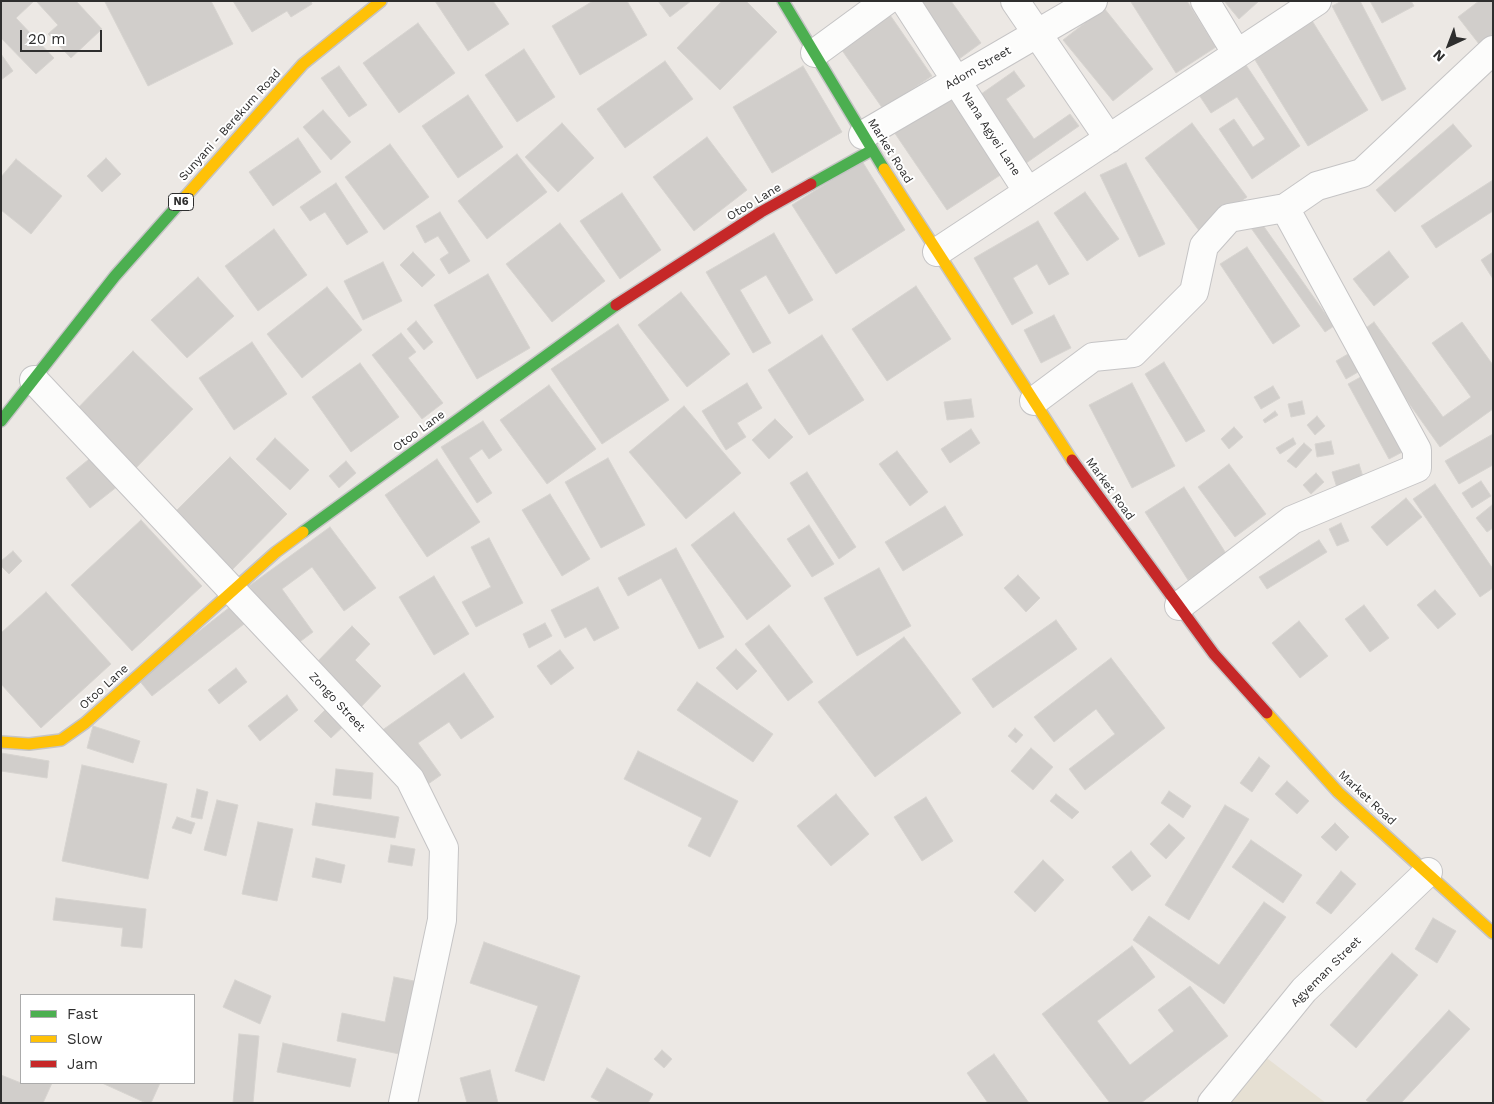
<!DOCTYPE html>
<html>
<head>
<meta charset="utf-8">
<style>
	body { margin:0 }
	#map { position:relative; width:1494px; height:1104px; overflow:hidden; background:#ece8e4; font-family:"Work Sans",sans-serif }
	canvas { display:block }
	.frame { position:absolute; inset:0; border:2px solid #2e2e2e; pointer-events:none }
	.legend { position:absolute; left:20px; top:994px; width:175px; height:90px; box-sizing:border-box; background:#fff; border:1px solid #ababab; margin:0; padding:6px 9px; list-style:none; font-size:15px; color:#2e2e2e }
	.legend li { display:flex; align-items:center; gap:10px; height:25px }
	.legend b { width:25px; border:1px solid #ababab }
	.north { position:absolute; left:1424px; top:20px; width:50px; height:50px; -webkit-text-stroke:4px #fff; paint-order:stroke; rotate:223deg; font-size:14px; font-weight:700; line-height:20px; text-align:center; color:#2e2e2e }
	.north::after { content:''; display:block; margin:auto; width:18px; height:22px; background:#2e2e2e; clip-path:polygon(50% 0,100% 100%,50% 72%,0 100%) }
	.scale { position:absolute; left:20px; top:30px; width:82px; height:22px; box-sizing:border-box; border:2px solid #2e2e2e; border-top:0; padding-left:6px; font-size:15px; line-height:18px; white-space:nowrap; color:#2e2e2e; -webkit-text-stroke:4px #fff; paint-order:stroke }
</style>
</head>
<body>
<div id="map">
<canvas width="1494" height="1104"></canvas>
<div class="frame"></div>
<ul class="legend">
<li><b style="height:6px;background:#4caf50"></b>Fast</li>
<li><b style="height:6px;background:#ffc107"></b>Slow</li>
<li><b style="height:6px;background:#c62828"></b>Jam</li>
</ul>
<div class="north">N</div>
<div class="scale">20 m</div>
</div>
<script>
const context = document.querySelector('canvas').getContext('2d');
context.lineJoin = 'round';
function fillPath(path, color) { context.fillStyle = color; context.fill(path, 'evenodd'); }
const toPath = rows => new Path2D(rows.map(r => 'M' + r).join(''));
function trace(path, color, width, dash) { context.strokeStyle = color; context.lineWidth = width; context.lineCap = dash ? 'butt' : 'round'; context.setLineDash(dash || []); context.stroke(path); }
function write(font, color, halo, rows, align = 'center') {
  context.font = font + ' "Work Sans",sans-serif'; context.lineWidth = 4; context.setLineDash([]); context.textBaseline = 'middle'; context.strokeStyle = halo; context.fillStyle = color; for (const [text, x, y, turn = 0] of rows) {
    context.save(); context.translate(x, y); context.rotate((+turn || 0) * Math.PI / 180); context.textAlign = isNaN(turn) ? turn : align; if (halo) context.strokeText(text, 0, 0); context.fillText(text, 0, 0); context.restore();
  }
}
fillPath(toPath([
	[1264,1056,1326,1103,1226,1103]
]), '#e6e0d3');
const building = toPath([
	[1,1,34,1,16,18,54,58,36,74,1,38,1,1],
	[36,1,76,1,102,29,71,58,48,34,58,25,36,1],
	[107,1,211,1,233,44,148,86,105,2,107,1],
	[233,1,311,1,312,4,291,17,287,11,252,32,233,1],
	[435,1,493,1,509,24,468,51,435,1],
	[593,1,627,1,647,35,580,75,552,26,593,1],
	[658,1,691,1,670,17,658,1],
	[722,1,746,1,777,32,720,90,677,48,722,1],
	[916,1,951,1,981,43,959,59,916,1],
	[1187,1,1216,47,1176,73,1131,2,1187,1],
	[1224,1,1259,1,1239,19,1224,1],
	[1342,1,1360,1,1406,89,1382,101,1332,6,1342,1],
	[1370,1,1411,1,1414,6,1382,23,1370,1],
	[1479,1,1493,1,1493,34,1479,44,1458,17,1479,1],
	[1104,8,1153,69,1113,101,1063,40,1104,8],
	[888,12,932,76,883,109,839,46,888,12],
	[1311,19,1368,110,1308,146,1252,55,1311,19],
	[418,23,455,73,399,113,363,63,418,23],
	[524,49,555,97,517,122,485,75,524,49],
	[1,54,13,71,1,80,1,54],
	[665,61,693,99,625,148,597,109,665,61],
	[1244,62,1300,146,1252,179,1219,129,1234,119,1253,147,1265,139,1237,97,1211,113,1197,92,1244,62],
	[339,66,367,105,349,117,321,78,339,66],
	[803,66,842,132,772,173,733,107,803,66],
	[1014,71,1025,86,1006,99,1034,139,1070,114,1079,126,1022,166,974,99,1014,71],
	[951,92,1005,172,947,210,894,132,951,92],
	[468,95,503,147,458,178,422,126,468,95],
	[323,110,351,142,331,160,303,127,323,110],
	[562,123,594,158,558,192,525,157,562,123],
	[1192,123,1247,197,1200,232,1145,158,1192,123],
	[1453,124,1472,146,1395,212,1376,190,1453,124],
	[707,137,747,190,694,231,653,177,707,137],
	[298,138,321,172,273,206,249,172,298,138],
	[390,144,429,197,384,230,345,177,390,144],
	[517,154,547,192,487,239,458,201,517,154],
	[106,158,121,174,102,192,87,176,106,158],
	[16,159,62,196,31,234,1,210,1,177,16,159],
	[862,161,905,230,836,274,792,205,862,161],
	[1126,163,1165,244,1139,257,1100,175,1126,163],
	[1493,180,1493,211,1436,248,1421,226,1493,180],
	[336,183,368,232,347,245,325,212,310,221,300,207,336,183],
	[1085,192,1119,239,1087,261,1054,213,1085,192],
	[622,193,661,250,620,279,580,221,622,193],
	[440,212,470,261,449,274,440,259,449,253,438,236,425,243,416,226,440,212],
	[1038,221,1069,274,1049,285,1037,264,1013,278,1033,313,1012,325,974,258,1038,221],
	[1260,221,1334,326,1325,332,1251,228,1260,221],
	[560,223,605,281,552,322,506,264,560,223],
	[274,229,307,275,258,311,225,266,274,229],
	[774,233,813,300,789,314,766,275,740,290,771,343,753,353,706,272,774,233],
	[1247,247,1300,326,1273,344,1220,264,1247,247],
	[1389,251,1409,277,1374,306,1353,279,1389,251],
	[413,252,435,275,422,287,400,265,413,252],
	[1493,252,1493,279,1481,260,1493,252],
	[383,262,402,301,363,320,344,281,383,262],
	[488,274,530,348,477,379,434,305,488,274],
	[198,277,234,316,187,358,151,320,198,277],
	[916,286,951,339,887,381,852,329,916,286],
	[327,287,362,330,302,378,267,334,327,287],
	[681,292,730,354,687,387,638,325,681,292],
	[1054,315,1071,348,1041,363,1024,330,1054,315],
	[416,321,433,342,424,350,407,329,416,321],
	[1374,322,1443,417,1471,397,1432,343,1462,322,1493,365,1493,409,1440,447,1359,333,1374,322],
	[618,324,669,400,602,444,551,369,618,324],
	[401,333,416,352,408,358,443,403,422,419,372,355,401,333],
	[822,335,864,400,809,435,768,370,822,335],
	[252,342,287,394,234,430,199,378,252,342],
	[1355,350,1365,368,1346,379,1336,361,1355,350],
	[133,351,193,409,134,470,74,412,133,351],
	[1164,362,1205,431,1186,442,1145,374,1164,362],
	[360,363,399,417,351,452,312,397,360,363],
	[1368,373,1410,448,1389,459,1348,384,1368,373],
	[747,383,762,408,737,423,746,437,726,450,702,411,747,383],
	[1132,383,1175,466,1132,488,1089,405,1132,383],
	[549,385,596,449,547,484,500,420,549,385],
	[1273,386,1280,398,1261,409,1254,397,1273,386],
	[971,399,974,417,947,420,944,402,971,399],
	[1302,401,1305,414,1291,417,1288,404,1302,401],
	[684,406,741,473,686,519,629,452,684,406],
	[1275,411,1278,415,1265,423,1263,420,1275,411],
	[1317,416,1325,426,1315,435,1307,425,1317,416],
	[775,419,793,437,769,459,752,440,775,419],
	[483,421,502,450,489,459,482,449,469,458,492,493,477,503,441,447,483,421],
	[1234,427,1243,437,1229,449,1221,439,1234,427],
	[971,429,980,443,950,463,941,449,971,429],
	[1493,434,1493,465,1459,484,1445,461,1493,434],
	[275,438,309,470,290,490,256,459,275,438],
	[1293,438,1296,444,1280,454,1276,448,1293,438],
	[1331,441,1334,454,1317,457,1315,444,1331,441],
	[1304,443,1312,450,1296,468,1287,461,1304,443],
	[897,451,928,492,910,506,879,464,897,451],
	[94,455,118,486,90,508,66,478,94,455],
	[230,457,287,514,229,573,171,516,230,457],
	[608,458,645,525,601,548,565,482,608,458],
	[437,459,480,522,427,557,385,495,437,459],
	[346,461,356,473,339,488,329,476,346,461],
	[1229,464,1266,514,1235,537,1198,487,1229,464],
	[1359,464,1365,483,1338,491,1332,472,1359,464],
	[807,472,856,547,839,559,790,483,807,472],
	[1316,473,1324,482,1311,494,1303,485,1316,473],
	[1481,481,1491,496,1472,508,1462,493,1481,481],
	[1435,484,1493,569,1493,588,1480,597,1413,499,1435,484],
	[1184,487,1227,555,1188,580,1145,512,1184,487],
	[550,494,590,559,562,576,522,510,550,494],
	[1406,498,1422,517,1387,546,1371,527,1406,498],
	[1492,505,1493,528,1487,532,1476,518,1492,505],
	[945,506,963,535,903,571,885,542,945,506],
	[734,512,791,586,747,620,691,545,734,512],
	[141,520,202,586,132,651,71,585,141,520],
	[1341,523,1349,541,1337,546,1329,529,1341,523],
	[809,525,834,564,812,577,787,539,809,525],
	[330,527,376,588,344,611,312,567,282,589,313,632,293,647,249,586,330,527],
	[489,538,523,603,476,627,462,602,491,587,471,547,489,538],
	[1319,540,1327,552,1267,589,1259,577,1319,540],
	[676,548,724,637,699,649,661,578,628,596,618,578,676,548],
	[13,551,22,561,9,574,1,566,1,561,13,551],
	[879,568,911,626,857,656,824,598,879,568],
	[1018,575,1040,598,1026,612,1004,588,1018,575],
	[434,576,469,634,434,655,399,597,434,576],
	[598,587,619,628,594,641,586,627,565,638,551,610,598,587],
	[1435,590,1456,614,1438,629,1417,605,1435,590],
	[46,592,111,664,41,728,1,684,1,633,46,592],
	[1364,605,1389,638,1370,652,1345,619,1364,605],
	[230,607,244,624,152,696,138,679,230,607],
	[1056,620,1077,649,993,708,972,679,1056,620],
	[1299,621,1328,656,1300,678,1272,643,1299,621],
	[545,623,552,636,529,648,523,634,545,623],
	[769,625,813,682,788,701,745,644,769,625],
	[352,626,370,644,355,660,381,686,361,707,316,663,352,626],
	[904,637,961,713,875,777,818,702,904,637],
	[736,649,757,671,737,690,716,668,736,649],
	[560,650,574,668,551,685,537,666,560,650],
	[1111,658,1165,728,1085,790,1069,769,1115,734,1096,709,1054,742,1034,717,1111,658],
	[236,668,247,682,219,704,208,690,236,668],
	[464,673,494,717,461,739,449,722,418,743,441,775,421,789,381,731,464,673],
	[697,682,773,734,753,762,677,710,697,682],
	[287,695,298,710,260,741,248,726,287,695],
	[330,705,347,723,331,738,314,721,330,705],
	[93,726,140,741,133,763,87,748,93,726],
	[1015,728,1023,735,1016,743,1008,736,1015,728],
	[1031,748,1053,767,1033,790,1011,771,1031,748],
	[638,751,738,801,710,857,688,846,702,818,624,779,638,751],
	[1,753,49,761,47,778,1,771,1,753],
	[1259,757,1270,766,1252,792,1240,783,1259,757],
	[82,765,167,784,148,879,62,861,82,765],
	[336,769,373,773,371,799,333,795,336,769],
	[1287,781,1309,801,1297,814,1275,794,1287,781],
	[197,789,208,792,202,819,191,817,197,789],
	[1169,791,1191,806,1183,818,1161,803,1169,791],
	[836,794,869,834,831,866,797,826,836,794],
	[1056,794,1079,812,1072,819,1050,801,1056,794],
	[926,797,953,841,922,861,894,817,926,797],
	[217,800,238,805,226,856,204,850,217,800],
	[316,803,399,817,395,838,312,825,316,803],
	[1225,805,1249,819,1189,920,1165,905,1225,805],
	[177,817,195,823,191,834,172,828,177,817],
	[258,822,293,829,277,901,242,894,258,822],
	[1335,823,1349,837,1336,851,1321,837,1335,823],
	[1169,824,1185,838,1166,859,1150,844,1169,824],
	[1251,840,1302,875,1283,903,1232,867,1251,840],
	[391,845,415,849,412,866,388,862,391,845],
	[1131,851,1151,876,1132,891,1112,867,1131,851],
	[316,858,345,865,341,883,312,877,316,858],
	[1043,860,1064,880,1035,912,1014,892,1043,860],
	[1341,871,1356,884,1331,914,1316,903,1341,871],
	[56,898,146,909,142,948,121,946,123,928,53,920,56,898],
	[1264,902,1286,917,1224,1004,1133,940,1149,916,1219,965,1264,902],
	[1433,918,1456,931,1437,963,1415,949,1433,918],
	[484,942,580,976,544,1081,515,1071,538,1006,470,983,484,942],
	[1132,946,1155,977,1097,1021,1130,1065,1174,1031,1158,1010,1190,986,1228,1036,1141,1103,1110,1103,1042,1014,1132,946],
	[1392,953,1418,975,1356,1048,1330,1025,1392,953],
	[394,977,419,982,404,1055,337,1041,342,1013,385,1022,394,977],
	[235,980,271,996,260,1024,223,1007,235,980],
	[1449,1010,1470,1029,1401,1103,1370,1103,1366,1100,1449,1010],
	[239,1034,259,1036,253,1103,233,1103,239,1034],
	[283,1043,356,1059,350,1087,277,1072,283,1043],
	[662,1050,672,1059,664,1068,654,1059,662,1050],
	[994,1054,1029,1103,988,1103,967,1073,994,1054],
	[607,1068,653,1094,648,1103,602,1103,591,1097,607,1068],
	[490,1070,498,1103,467,1103,460,1078,490,1070],
	[1,1075,21,1083,52,1083,43,1103,1,1103,1,1075],
	[102,1083,160,1083,151,1103,146,1103,102,1083]
]);
fillPath(building, '#d1cecb');
trace(building, '#d7d4d0', 1);
const street = toPath([
	[905,1,1028,192],
	[1015,1,1109,139],
	[1205,1,1237,54],
	[815,53,886,1],
	[863,135,1093,1],
	[937,252,1317,1],
	[34,380,410,779,444,848,442,920,403,1103],
	[1034,401,1093,357,1133,353,1194,292,1204,246,1229,218,1285,208,1317,186,1362,173,1493,50],
	[1179,606,1292,520,1417,468,1417,450,1285,208],
	[1212,1103,1304,990,1428,872]
]);
const fast = toPath([
	[783,1,884,169],
	[811,184,872,150],
	[1,421,115,276,186,196],
	[303,532,616,305]
]);
const slow = toPath([
	[884,169,1072,460],
	[186,196,303,64,381,1],
	[1267,713,1338,792,1493,933],
	[1,742,29,744,61,740,85,723,276,552,303,532]
]);
const jam = toPath([
	[616,305,761,212,811,184],
	[1072,460,1214,654,1267,713]
]);
trace(street, '#c5c4c5', 30);
trace(fast, '#c5c4c5', 14);
trace(slow, '#c5c4c5', 14);
trace(jam, '#c5c4c5', 14);
trace(street, '#fcfcfb', 28);
trace(fast, '#4caf50', 11);
trace(slow, '#ffc107', 11);
trace(jam, '#c62828', 11);
for (const [x, y, w] of [
	[181,202,25]
]) { const box = new Path2D(); box.roundRect(x - w / 2, y - 8.5, w, 17, 4); context.fillStyle = '#fff'; context.fill(box); trace(box, '#2e2e2e', 1); }
write('bold 11px', '#2e2e2e', null, [
	["N6",181,202]
]);
write('12px', '#2e2e2e', '#fff', [
	["Adom Street",978,68,-30],
	["Sunyani - Berekum Road",230,125,-48],
	["Nana Agyei Lane",991,134,57],
	["Market Road",890,151,58],
	["Otoo Lane",754,202,-31],
	["Otoo Lane",419,431,-36],
	["Market Road",1110,489,54],
	["Otoo Lane",104,687,-42],
	["Zongo Street",337,702,47],
	["Market Road",1367,798,43],
	["Agyeman Street",1326,972,-45]
]);
</script>
</body>
</html>
